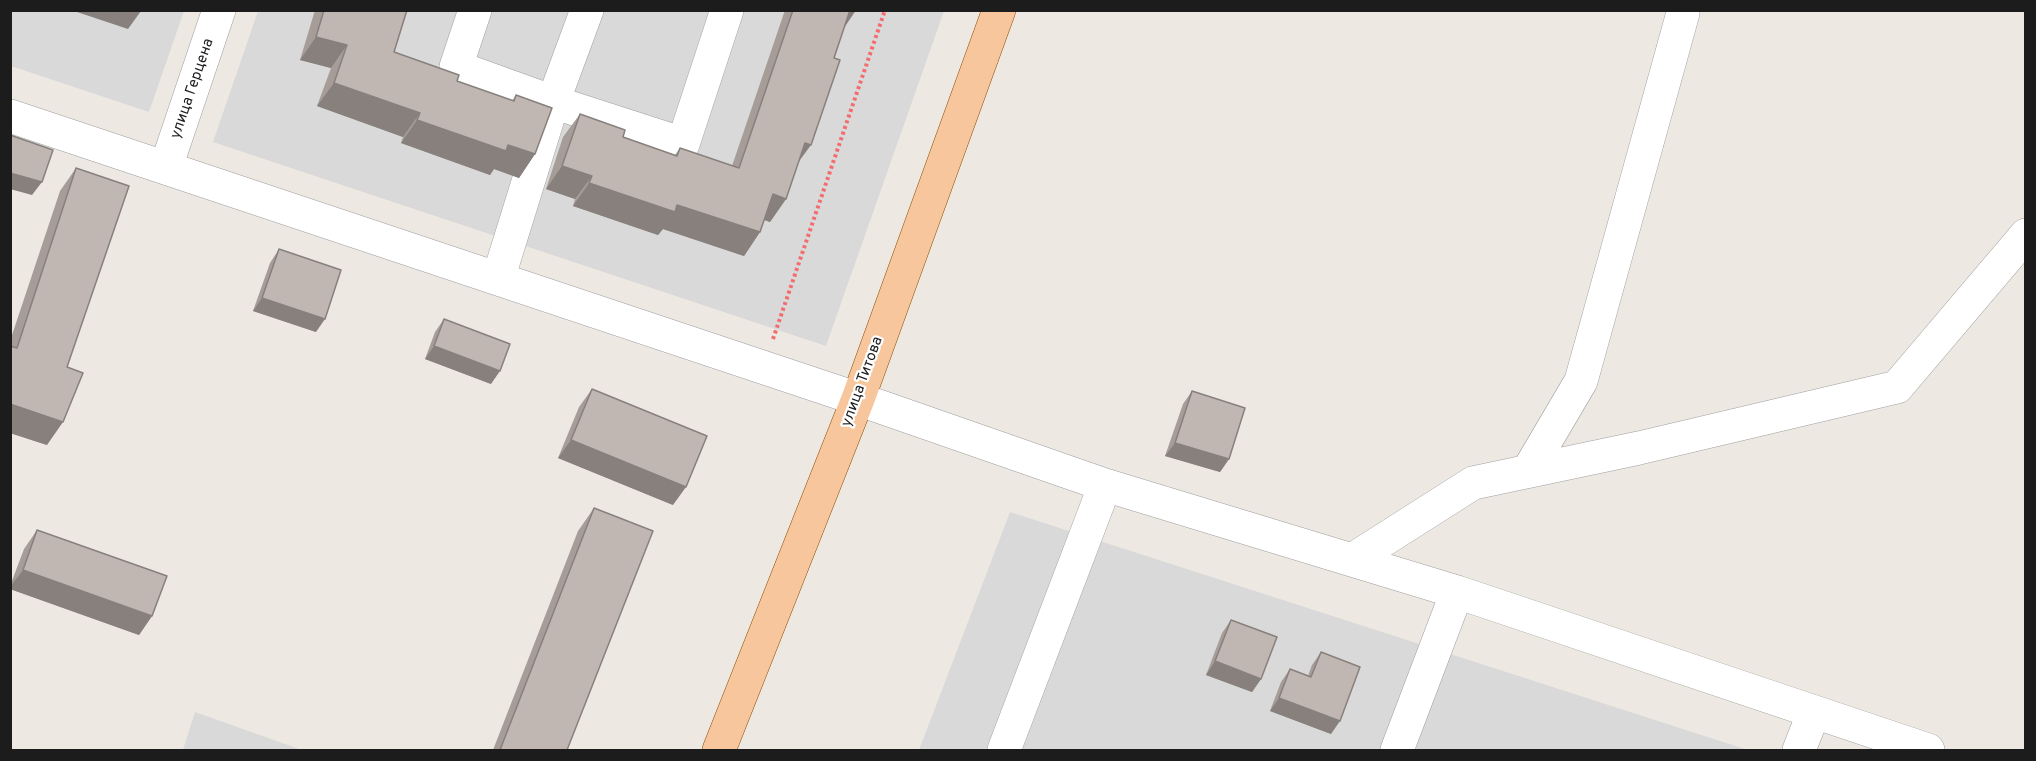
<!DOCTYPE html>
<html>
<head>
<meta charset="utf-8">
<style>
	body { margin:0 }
	#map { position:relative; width:2036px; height:761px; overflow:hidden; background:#ede8e2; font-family:Overpass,sans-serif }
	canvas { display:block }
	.frame { position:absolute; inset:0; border:12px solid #1c1c1c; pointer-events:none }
</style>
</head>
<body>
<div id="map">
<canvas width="2036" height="761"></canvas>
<div class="frame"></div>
</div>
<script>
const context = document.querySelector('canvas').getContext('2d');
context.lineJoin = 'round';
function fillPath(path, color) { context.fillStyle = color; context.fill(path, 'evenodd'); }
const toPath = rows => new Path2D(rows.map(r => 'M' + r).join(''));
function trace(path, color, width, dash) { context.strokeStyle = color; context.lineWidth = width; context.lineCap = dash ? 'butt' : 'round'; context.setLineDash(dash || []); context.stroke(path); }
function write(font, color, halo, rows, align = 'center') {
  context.font = font + ' Overpass,sans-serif'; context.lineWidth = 4.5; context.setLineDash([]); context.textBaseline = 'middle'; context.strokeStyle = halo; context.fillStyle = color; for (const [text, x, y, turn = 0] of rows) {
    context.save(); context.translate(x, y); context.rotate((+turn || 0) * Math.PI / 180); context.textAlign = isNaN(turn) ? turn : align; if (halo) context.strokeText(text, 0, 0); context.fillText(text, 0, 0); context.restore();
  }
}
fillPath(toPath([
	[11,11,184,11,149,112,11,66],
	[258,11,944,11,826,346,213,142],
	[1010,512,1748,750,919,750],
	[195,712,302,750,183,750]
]), '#dad9d9');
const minor = toPath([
	[475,10,456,67,553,102,587,10],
	[10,116,858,399,1105,485,1457,592,1928,750],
	[166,167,219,10],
	[498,279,553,102,683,144,727,10],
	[1528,471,1581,381,1683,13],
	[1352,560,1473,483,1639,448,1897,387,2026,235],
	[1004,750,1105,485],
	[1397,750,1457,592],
	[1799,750,1814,712]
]);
const major = toPath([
	[719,750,858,399,999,10]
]);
trace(minor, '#a0a0a0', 34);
trace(major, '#8e5106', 34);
trace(toPath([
	[773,339,885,10]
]), '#f36c6e', 4, [3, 3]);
trace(minor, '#fff', 33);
trace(major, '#f7c69c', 33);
fillPath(toPath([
	[315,10,407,10,394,52,457,81,512,101,516,95,535,154,519,178,494,169,490,175,401,143,403,137,317,106,331,68,300,60],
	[785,10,856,10,844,27,786,199,770,222,764,220,760,232,744,256,663,229,658,235,573,206,575,199,546,189,563,137,580,114,623,137,675,155,680,148,732,166],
	[76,168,47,445,10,433,10,341,60,191],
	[279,249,316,332,253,311,270,263],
	[444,319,491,384,425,359,435,332],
	[592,389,673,505,558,458,579,407],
	[1192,391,1229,459,1220,472,1165,456,1183,404],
	[594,508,567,750,493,750,578,531],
	[37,530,152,616,139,635,10,589,10,586,24,549],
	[1231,620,1261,679,1252,692,1206,675,1222,633],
	[1321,652,1331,734,1270,711,1281,682,1290,669,1308,676,1312,665]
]), '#a69d99');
fillPath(toPath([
	[71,10,140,10,141,11,128,29],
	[848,10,856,10,842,31],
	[316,37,347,45,331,68,300,60],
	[334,83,420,113,403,137,317,106],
	[417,120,508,145,535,154,519,178,494,169,490,175,401,143],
	[805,143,811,145,794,168],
	[562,166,592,176,575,199,546,189],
	[10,173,42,182,32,195,10,189],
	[589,183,677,205,760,232,744,256,663,229,658,235,573,206],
	[773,194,786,199,770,222,757,217],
	[262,298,325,319,316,332,253,311],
	[434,346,500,371,491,384,425,359],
	[10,404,63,422,47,445,10,433],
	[571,440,686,487,673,505,558,458],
	[1175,443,1229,459,1220,472,1165,456],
	[23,570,152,616,139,635,10,589,10,587],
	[1215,661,1261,679,1252,692,1206,675],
	[1279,698,1340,721,1331,734,1270,711]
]), '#87807d');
const building = toPath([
	[324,10,407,10,394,52,459,75,457,81,514,101,516,95,552,108,535,154,508,145,506,151,417,120,420,113,334,83,347,45,316,37,324,10],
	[793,10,850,10,834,58,840,60,811,145,805,143,786,199,773,194,760,232,677,205,675,212,589,183,592,176,562,166,580,114,625,130,623,137,677,156,680,148,739,168,793,10],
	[10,135,53,150,42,182,10,173,10,135],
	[76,168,129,186,67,367,83,373,63,422,10,404,10,346,17,348,76,168],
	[279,249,341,270,325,319,262,298,279,249],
	[444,319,510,344,500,371,434,346,444,319],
	[592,389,707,436,686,487,571,440,592,389],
	[1192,391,1245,408,1229,459,1175,443,1192,391],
	[594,508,653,531,567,750,500,750,594,508],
	[37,530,167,576,152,616,23,570,37,530],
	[1231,620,1277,637,1261,679,1215,661,1231,620],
	[1321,652,1360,667,1340,721,1279,698,1290,669,1311,677,1321,652]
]);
fillPath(building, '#c1b7b2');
trace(building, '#87807d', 1.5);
write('15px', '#1c1c1c', '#fff', [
	["улица Герцена",193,89,-71],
	["улица Титова",863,382,-70]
]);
</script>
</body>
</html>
